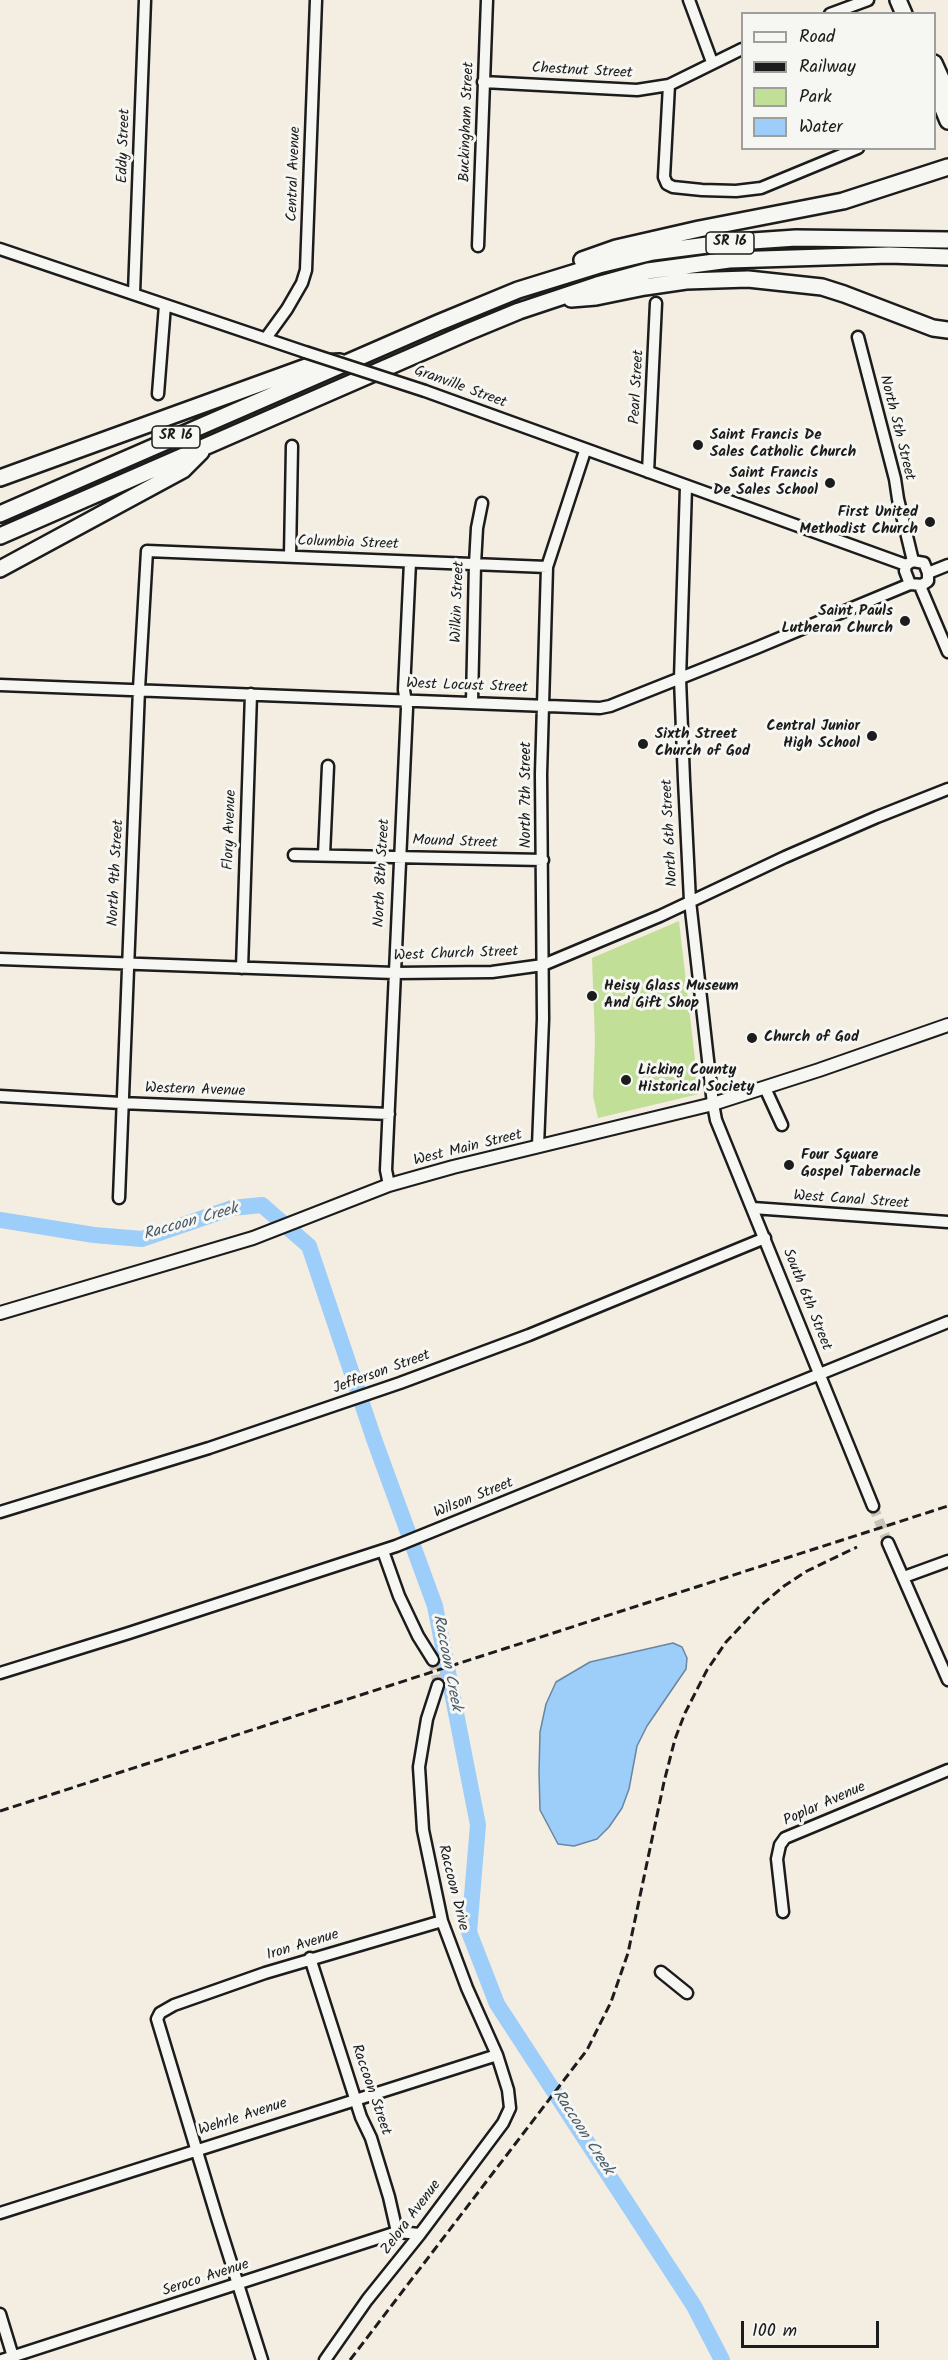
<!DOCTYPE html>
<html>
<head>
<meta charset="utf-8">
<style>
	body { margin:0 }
	#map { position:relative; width:948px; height:2360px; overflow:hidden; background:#f4ede1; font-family:Kalam,sans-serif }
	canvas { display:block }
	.legend { position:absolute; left:741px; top:12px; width:195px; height:138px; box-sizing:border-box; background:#f6f6f2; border:2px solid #9f9f9c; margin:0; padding:8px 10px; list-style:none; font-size:18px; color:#1c1c1c }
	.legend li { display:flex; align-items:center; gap:12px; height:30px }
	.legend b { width:30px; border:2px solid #9f9f9c }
	.scale { position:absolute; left:741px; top:2321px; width:138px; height:27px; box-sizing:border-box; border:3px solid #1c1c1c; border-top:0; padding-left:8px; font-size:18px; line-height:21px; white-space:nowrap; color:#1c1c1c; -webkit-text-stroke:4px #f6f6f2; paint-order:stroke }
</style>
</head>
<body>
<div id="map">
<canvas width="948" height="2360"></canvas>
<ul class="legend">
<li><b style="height:8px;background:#f6f6f2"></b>Road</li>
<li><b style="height:8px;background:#1c1c1c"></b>Railway</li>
<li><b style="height:16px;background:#c2df97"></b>Park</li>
<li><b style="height:16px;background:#9dcdf9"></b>Water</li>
</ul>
<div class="scale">100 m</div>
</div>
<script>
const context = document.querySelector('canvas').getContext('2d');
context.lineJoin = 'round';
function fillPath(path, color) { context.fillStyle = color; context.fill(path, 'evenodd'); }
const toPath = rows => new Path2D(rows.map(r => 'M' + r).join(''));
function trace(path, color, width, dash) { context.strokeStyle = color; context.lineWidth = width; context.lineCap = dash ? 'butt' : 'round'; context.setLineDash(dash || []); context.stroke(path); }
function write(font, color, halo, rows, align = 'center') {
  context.font = font + ' Kalam,sans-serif'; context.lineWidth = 6; context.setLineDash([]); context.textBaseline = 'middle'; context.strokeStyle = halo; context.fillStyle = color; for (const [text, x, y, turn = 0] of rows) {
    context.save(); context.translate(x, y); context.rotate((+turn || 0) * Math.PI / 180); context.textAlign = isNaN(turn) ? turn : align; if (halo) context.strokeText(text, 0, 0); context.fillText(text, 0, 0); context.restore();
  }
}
fillPath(toPath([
	[679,921,699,1094,598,1118,593,1096,595,1040,592,958]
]), '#c2df97');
const water = toPath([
	[673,1643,682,1647,687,1658,686,1669,647,1726,637,1746,629,1789,622,1808,609,1827,597,1839,574,1846,558,1844,540,1810,539,1772,540,1732,546,1704,556,1682,590,1662,673,1643]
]);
fillPath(water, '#9dcdf9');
trace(water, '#6986a1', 1.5);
trace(toPath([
	[0,1220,94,1235,142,1239,232,1208,262,1205,309,1246,374,1439,435,1606,478,1825,469,1932,497,2004,694,2306,722,2360]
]), '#9dcdf9', 16);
trace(toPath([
	[873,1506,888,1543],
	[433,1660,438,1685]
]), '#c9c3ba', 10, [10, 5]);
const minor = toPath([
	[689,0,712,62],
	[830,14,868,0],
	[483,82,637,90,669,85,742,49],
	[669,85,664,177,667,184,673,187,702,190,736,191,761,188,858,148],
	[478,246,487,0],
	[0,249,305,352],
	[134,293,145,0],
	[858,337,895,479,898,499,913,561],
	[266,338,287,309,302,283,306,270,316,0],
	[425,391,906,565],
	[158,394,165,305],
	[648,472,656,303],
	[686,487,680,679,684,780,690,901,713,1104,716,1120,873,1506],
	[290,556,292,446],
	[913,561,924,563,928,573,928,581,922,585,910,584,905,571,906,565,913,561],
	[928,573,948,565],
	[920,586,948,652],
	[0,685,600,708,610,706,756,648,910,584],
	[472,702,475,564,477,528,482,503],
	[294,855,543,860],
	[324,855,328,766],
	[0,959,394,973,492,972,543,965,660,916,785,857,877,817,948,789],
	[242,968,251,694],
	[765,1088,782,1125],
	[0,1096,121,1103,389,1114],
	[538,1146,543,1019,541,774,547,567,585,451],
	[389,1185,386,1170,407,708,404,690,410,562],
	[119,1198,139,689,147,551,547,567],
	[753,1208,948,1222],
	[0,1512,209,1448,400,1383,529,1335,765,1238],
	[888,1543,948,1680],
	[383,1551,399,1596,418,1636,433,1660],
	[904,1577,948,1561],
	[0,1673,129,1633,396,1546,948,1322],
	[783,1912,777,1859,780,1845,785,1838,948,1770],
	[310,1958,361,2117,371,2138,389,2197,397,2232],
	[661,1972,687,1993],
	[0,2213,497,2055],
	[0,2314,14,2360],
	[2,2360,397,2232,420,2234],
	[262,2360,217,2218,157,2019,160,2013,174,2005,265,1973,442,1921],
	[325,2360,367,2300,420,2234,503,2123,510,2108,508,2090,497,2055,467,1988,442,1921,423,1830,419,1767,427,1719,438,1685]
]);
const major = toPath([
	[0,1313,253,1238,389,1185,453,1167,713,1104,819,1070,948,1025]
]);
const highway = toPath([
	[898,0,904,14],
	[934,63,948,94],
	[934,87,948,121],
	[582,260,616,248,699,229,843,201,948,167],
	[571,299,596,297,645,287,686,281,748,279,822,287,844,294,933,328,948,330],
	[0,478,317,363,340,362],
	[0,514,438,323,518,290,599,265,653,252,723,243,796,238,948,240],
	[0,536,468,332,519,311,597,285,648,271,729,260,889,255,948,257],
	[0,569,183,470,201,452]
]);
trace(minor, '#1c1c1c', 15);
trace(major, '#1c1c1c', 16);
trace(highway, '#1c1c1c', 20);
trace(minor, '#f6f6f2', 10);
trace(major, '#f6f6f2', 12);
trace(highway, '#f6f6f2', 15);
trace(toPath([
	[0,1811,948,1506],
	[350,2360,587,2050,611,2002,628,1953,664,1782,675,1739,685,1713,707,1670,726,1642,759,1607,784,1586,807,1571,857,1547]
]), '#1c1c1c', 3, [9, 4.5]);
const minorBridge = toPath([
	[305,352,425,391]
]);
trace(minorBridge, '#1c1c1c', 15, []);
trace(minorBridge, '#f6f6f2', 10);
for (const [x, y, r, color] of [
	[698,445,6,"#1c1c1c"],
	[830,483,6,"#1c1c1c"],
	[930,522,6,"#1c1c1c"],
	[905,621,6,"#1c1c1c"],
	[872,736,6,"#1c1c1c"],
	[643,744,6,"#1c1c1c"],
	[592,996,6,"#1c1c1c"],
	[752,1038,6,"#1c1c1c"],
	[626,1080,6,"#1c1c1c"],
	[789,1165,6,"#1c1c1c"]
]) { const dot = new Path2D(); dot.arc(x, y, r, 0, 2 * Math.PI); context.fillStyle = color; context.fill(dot); trace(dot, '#f6f6f2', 2); }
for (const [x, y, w] of [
	[730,243,48],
	[176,437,48]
]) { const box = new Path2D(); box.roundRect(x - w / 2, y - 11, w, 22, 4.5); context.fillStyle = '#f6f6f2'; context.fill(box); trace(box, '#1c1c1c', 1.5); }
write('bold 14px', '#1c1c1c', null, [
	["SR 16",730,243],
	["SR 16",176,437]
]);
write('15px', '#1c1c1c', '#f6f6f2', [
	["Chestnut Street",582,72,3],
	["Buckingham Street",468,122,-88],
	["Eddy Street",125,146,-88],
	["Central Avenue",295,174,-88],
	["Pearl Street",638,387,-87],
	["Granville Street",460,388,20],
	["North 5th Street",896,428,76],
	["Columbia Street",348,544,2],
	["Wilkin Street",459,602,-88],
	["West Locust Street",467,687,2],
	["North 7th Street",527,795,-90],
	["Flory Avenue",231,830,-88],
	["North 6th Street",671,833,-93],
	["Mound Street",455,843,2],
	["North 9th Street",117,873,-87],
	["North 8th Street",383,873,-87],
	["West Church Street",456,955,-2],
	["Western Avenue",195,1091,2],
	["West Main Street",468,1149,-14],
	["West Canal Street",851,1201,4],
	["South 6th Street",806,1300,68],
	["Jefferson Street",382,1373,-20],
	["Wilson Street",474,1499,-22],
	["Poplar Avenue",825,1805,-24],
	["Raccoon Drive",452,1888,76],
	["Iron Avenue",303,1946,-17],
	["Raccoon Street",370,2090,71],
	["Wehrle Avenue",243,2118,-18],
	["Zelora Avenue",412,2218,-53],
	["Seroco Avenue",206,2279,-18]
]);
write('bold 15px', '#1c1c1c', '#f6f6f2', [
	["Saint Francis De",710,436],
	["Sales Catholic Church",710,453],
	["Saint Francis",818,474,"right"],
	["De Sales School",818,491,"right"],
	["First United",918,513,"right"],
	["Methodist Church",918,530,"right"],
	["Saint Pauls",893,612,"right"],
	["Lutheran Church",893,629,"right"],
	["Central Junior",860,727,"right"],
	["High School",860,744,"right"],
	["Sixth Street",655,735],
	["Church of God",655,752],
	["Heisy Glass Museum",604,987],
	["And Gift Shop",604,1004],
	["Church of God",764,1038],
	["Licking County",638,1071],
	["Historical Society",638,1088],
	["Four Square",801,1156],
	["Gospel Tabernacle",801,1173]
], 'left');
write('italic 16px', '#495a69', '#f6f6f2', [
	["Raccoon Creek",191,1223,-16],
	["Raccoon Creek",446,1663,79],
	["Raccoon Creek",582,2133,57]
]);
</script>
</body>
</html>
